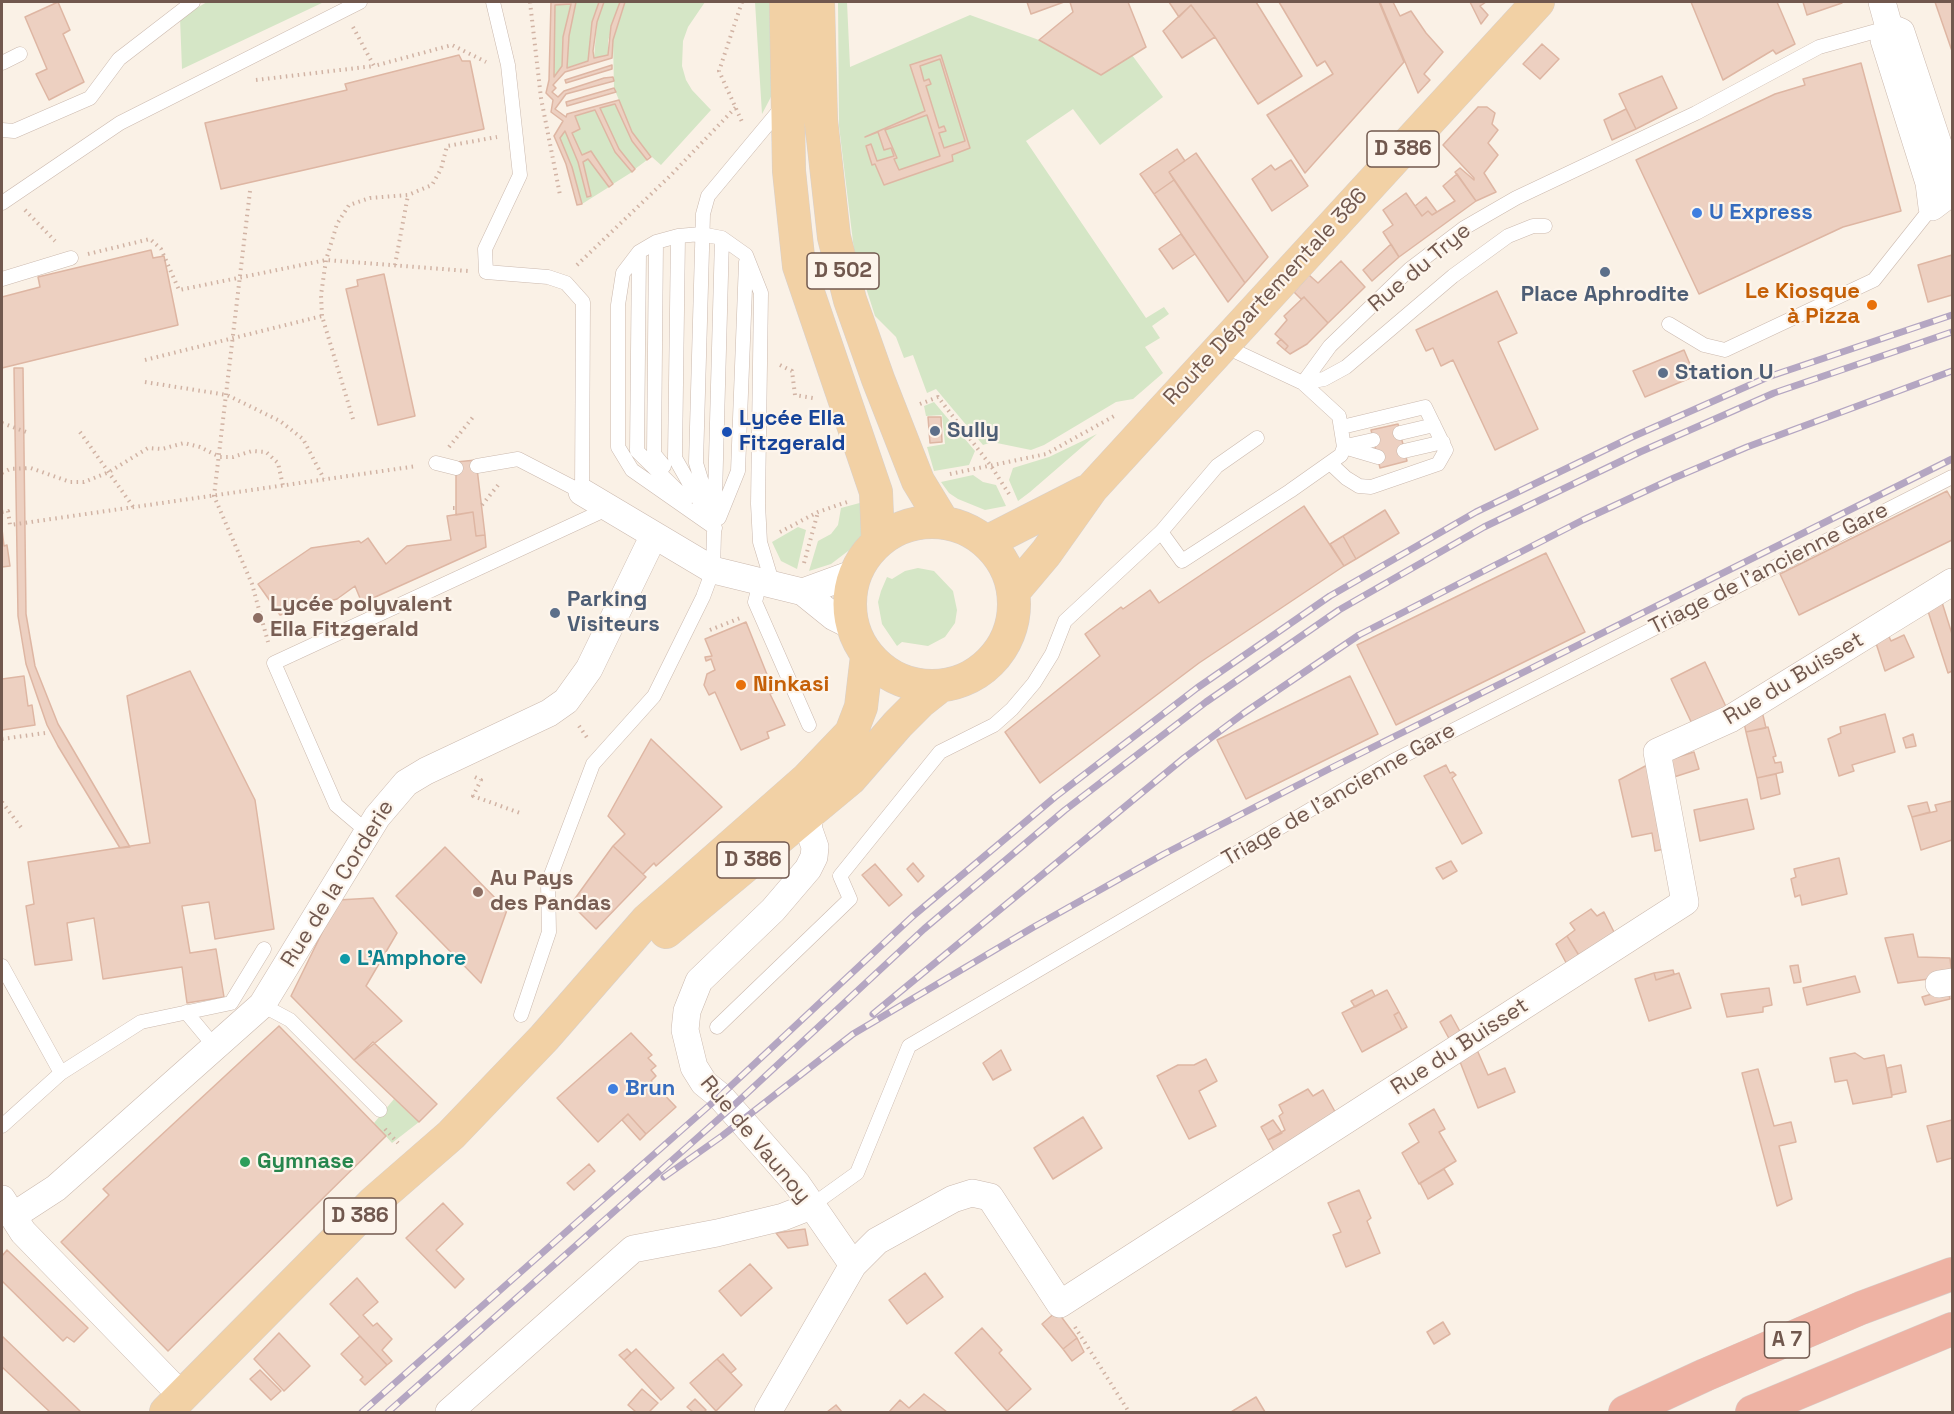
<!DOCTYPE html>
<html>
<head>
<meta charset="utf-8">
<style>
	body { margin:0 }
	#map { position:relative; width:1954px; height:1414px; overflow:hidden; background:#faf1e6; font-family:"Space Grotesk",sans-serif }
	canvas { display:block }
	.frame { position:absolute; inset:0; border:3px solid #71584e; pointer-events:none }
</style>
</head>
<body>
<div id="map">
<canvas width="1954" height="1414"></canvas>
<div class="frame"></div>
</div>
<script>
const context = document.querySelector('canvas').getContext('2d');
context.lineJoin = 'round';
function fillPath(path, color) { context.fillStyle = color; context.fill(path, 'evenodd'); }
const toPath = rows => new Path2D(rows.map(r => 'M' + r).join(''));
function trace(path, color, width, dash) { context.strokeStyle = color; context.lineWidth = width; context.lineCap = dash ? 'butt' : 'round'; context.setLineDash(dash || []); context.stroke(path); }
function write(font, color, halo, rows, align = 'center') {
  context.font = font + ' "Space Grotesk",sans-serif'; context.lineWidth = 4.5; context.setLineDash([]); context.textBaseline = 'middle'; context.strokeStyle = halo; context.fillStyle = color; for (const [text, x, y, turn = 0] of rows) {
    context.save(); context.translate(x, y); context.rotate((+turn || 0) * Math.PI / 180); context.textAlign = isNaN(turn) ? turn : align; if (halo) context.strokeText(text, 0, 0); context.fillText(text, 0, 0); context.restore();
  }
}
fillPath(toPath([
	[207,2,324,2,182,69,180,18],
	[576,2,599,2,592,22,588,61,567,68,569,36],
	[604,2,620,2,608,41,608,55,594,58,597,22],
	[625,2,705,2,688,27,683,41,682,66,686,80,692,90,711,110,661,165,644,150,632,132,614,88,613,40],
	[755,2,775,2,772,95,762,114],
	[838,2,847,2,850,67,970,15,1039,40,1101,75,1132,55,1163,97,1100,145,1073,109,1026,141,1146,318,1164,307,1169,314,1152,326,1160,338,1145,347,1163,373,1133,399,1116,402,1044,445,1031,450,992,442,983,445,936,389,927,393,913,355,904,358,896,337,875,316,854,250,839,126],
	[571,4,563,37,562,66,554,77,555,5],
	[615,104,632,141,647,160,635,169,619,149,600,108],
	[595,110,615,152,632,172,613,184,591,152,582,155,572,133,580,129,575,116],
	[565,131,578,162,587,197,591,196,583,162,588,159,609,187,582,204,572,167,560,138],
	[934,402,975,451,969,465,934,471,927,447,945,444,942,415,926,416,924,406],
	[1097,434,1030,492,1018,501,1009,480,1013,468,1049,457],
	[973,475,983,482,996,485,1006,506,985,510,958,499,949,493,941,482],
	[867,501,863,532,856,545,831,564,809,571,818,541,831,534,838,525,841,508],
	[798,527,806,530,797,569,781,561,772,542],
	[918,568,934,571,953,591,957,610,955,623,945,637,928,646,902,642,897,646,882,624,878,602,881,591,887,577,892,579,905,571],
	[394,1099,419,1122,392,1143,374,1123]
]), '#d5e6c6');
const building = toPath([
	[58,2,70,30,63,34,84,82,49,100,36,74,47,69,25,17,58,2],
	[551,2,576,2,569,36,567,68,588,61,592,22,599,2,604,2,597,22,593,51,594,58,608,55,611,26,620,2,625,2,613,40,612,58,565,72,553,85,556,88,552,92,558,97,564,91,604,78,613,77,614,81,566,94,555,109,566,117,567,114,619,100,632,132,651,157,647,160,632,141,615,104,600,108,619,149,635,169,632,172,615,152,595,110,575,116,580,129,572,133,582,155,591,151,613,184,609,187,588,159,583,162,591,196,587,197,578,162,565,131,560,138,572,167,582,204,577,205,566,164,554,136,563,121,551,112,553,100,546,93,549,80,551,2],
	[571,4,563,37,562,66,554,77,555,5,571,4],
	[1027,2,1064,2,1031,14,1027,2],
	[1070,2,1128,2,1146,47,1101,75,1039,40,1073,12,1070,2],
	[1169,2,1256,2,1302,76,1258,104,1215,37,1191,5,1179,17,1169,2],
	[1279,2,1379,2,1404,62,1305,173,1267,115,1333,74,1325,61,1317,66,1279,2],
	[1380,2,1393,2,1400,16,1411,11,1426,33,1443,52,1424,74,1430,80,1418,93,1380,2],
	[1470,2,1486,2,1480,6,1488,15,1481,24,1470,2],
	[1691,2,1777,2,1795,44,1776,54,1773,50,1723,80,1691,2],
	[1803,2,1841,2,1842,3,1807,15,1803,2],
	[1935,2,1952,2,1952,51,1935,2],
	[1191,5,1215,37,1182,58,1163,31,1191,5],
	[1542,44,1559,59,1540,79,1523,64,1542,44],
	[459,55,462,61,470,61,484,129,221,189,205,123,347,90,345,84,459,55],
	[941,55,970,148,952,155,953,161,884,185,875,164,872,165,866,146,871,144,877,161,894,156,891,148,884,150,878,132,865,137,925,111,910,65,941,55],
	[940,59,965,141,944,148,939,133,946,131,944,126,939,128,926,86,931,84,929,79,924,81,920,66,940,59],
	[927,115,940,156,899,170,894,159,897,158,885,130,927,115],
	[1861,63,1901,211,1843,227,1699,294,1636,160,1775,94,1805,85,1803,79,1861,63],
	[612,65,612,69,566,83,565,80,612,65],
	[1662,76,1677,108,1636,129,1619,94,1662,76],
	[614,88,616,92,567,106,566,102,614,88],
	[1478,107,1487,107,1495,113,1492,124,1498,130,1488,143,1498,155,1484,173,1496,192,1476,201,1455,172,1460,168,1474,180,1474,178,1443,145,1478,107],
	[1626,109,1636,129,1612,140,1604,120,1626,109],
	[1177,149,1185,161,1169,172,1174,180,1154,194,1140,174,1177,149],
	[1196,153,1268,257,1245,283,1169,172,1196,153],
	[1291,160,1308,186,1272,211,1252,179,1271,165,1275,170,1291,160],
	[1457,174,1476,201,1399,257,1383,232,1393,225,1383,210,1406,193,1422,216,1428,211,1432,215,1455,201,1443,186,1457,174],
	[1174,180,1245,283,1228,302,1154,194,1174,180],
	[1426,197,1437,212,1432,215,1428,211,1422,216,1415,206,1426,197],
	[1181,234,1195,254,1173,269,1159,249,1181,234],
	[1391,244,1399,257,1372,281,1363,270,1391,244],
	[151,250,153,258,164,256,178,325,2,368,2,297,40,287,38,277,151,250],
	[1952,255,1952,295,1928,302,1918,265,1952,255],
	[1341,261,1365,287,1328,323,1304,297,1301,299,1294,292,1309,275,1318,283,1341,261],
	[384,274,415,416,378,425,346,289,358,286,357,280,384,274],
	[1497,291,1517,333,1498,342,1538,429,1495,450,1453,360,1441,366,1433,348,1426,351,1416,330,1497,291],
	[1304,297,1328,323,1307,344,1290,354,1285,350,1288,346,1275,334,1287,320,1284,316,1304,297],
	[1281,339,1288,346,1285,350,1277,343,1281,339],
	[1684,350,1695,376,1645,397,1633,371,1684,350],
	[14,368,23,368,26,614,35,666,58,724,130,847,120,848,58,746,47,725,26,664,18,616,14,368],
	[928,417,941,417,942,442,930,443,928,417],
	[1398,424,1407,461,1380,468,1371,430,1398,424],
	[476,460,485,535,476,536,473,512,456,515,456,462,476,460],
	[1947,491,1952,500,1952,540,1799,615,1780,574,1947,491],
	[1304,506,1344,566,1199,663,1040,783,1005,732,1100,656,1085,634,1121,607,1123,609,1150,590,1159,603,1304,506],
	[1385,510,1399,533,1356,559,1343,536,1385,510],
	[473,512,476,536,485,535,486,547,362,603,355,586,337,599,280,615,258,584,311,548,359,541,361,543,368,538,386,564,407,546,451,540,447,516,473,512],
	[2,529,4,546,7,545,10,566,2,567,2,529],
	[1343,536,1356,559,1344,566,1330,544,1343,536],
	[1546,553,1585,632,1396,725,1357,645,1546,553],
	[1940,596,1952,634,1952,671,1948,673,1926,605,1940,596],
	[746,622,774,692,770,694,785,725,767,732,769,738,741,750,715,692,709,695,704,685,707,674,715,670,711,659,706,661,705,657,712,656,705,639,746,622],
	[1886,630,1891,641,1904,635,1914,657,1885,671,1874,637,1886,630],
	[1705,662,1728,711,1694,728,1671,679,1705,662],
	[190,671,255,800,274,929,215,939,209,902,182,906,190,953,216,949,224,997,187,1003,182,967,103,979,94,918,67,923,72,960,35,965,26,906,34,904,28,862,150,843,127,696,190,671],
	[24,676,28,706,32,705,35,725,2,730,2,679,24,676],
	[1350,676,1378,734,1246,799,1217,740,1350,676],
	[1761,707,1766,728,1746,732,1743,718,1761,707],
	[1885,714,1895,752,1852,765,1854,771,1839,776,1828,739,1841,733,1840,727,1885,714],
	[1768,727,1776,756,1773,757,1775,763,1781,762,1783,772,1757,778,1746,732,1768,727],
	[1913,734,1916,746,1906,748,1903,738,1913,734],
	[651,739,722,807,656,866,654,863,643,874,613,846,625,834,608,816,651,739],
	[1694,752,1699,769,1674,777,1668,760,1694,752],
	[1651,763,1669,848,1655,851,1652,833,1632,837,1619,780,1651,763],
	[1446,765,1450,773,1453,772,1456,775,1452,778,1482,833,1462,844,1424,776,1446,765],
	[1776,774,1780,794,1761,799,1757,778,1776,774],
	[1747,799,1754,829,1700,841,1694,810,1747,799],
	[1952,801,1952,840,1921,850,1912,817,1937,811,1935,805,1952,801],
	[1927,802,1930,812,1912,817,1908,806,1927,802],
	[613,846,646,877,596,929,571,904,613,846],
	[445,847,507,910,481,983,396,896,445,847],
	[1839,858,1847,894,1802,905,1800,895,1795,897,1791,879,1796,877,1794,869,1839,858],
	[1451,861,1457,871,1443,879,1436,868,1451,861],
	[913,863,924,876,918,882,907,869,913,863],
	[875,864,902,895,889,906,862,875,875,864],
	[373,898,397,933,366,986,402,1021,354,1060,291,996,338,900,373,898],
	[1591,909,1597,916,1604,912,1618,940,1583,962,1567,936,1575,930,1570,923,1591,909],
	[1913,934,1918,957,1950,958,1952,976,1898,983,1885,938,1913,934],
	[1567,936,1583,962,1570,970,1556,944,1567,936],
	[1798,965,1801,982,1794,983,1790,966,1798,965],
	[1673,970,1674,974,1656,980,1654,973,1673,970],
	[1654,973,1656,980,1679,973,1691,1008,1649,1021,1635,979,1654,973],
	[1855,976,1860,992,1807,1005,1803,988,1855,976],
	[1769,988,1772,1005,1763,1007,1763,1012,1727,1017,1721,994,1769,988],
	[1948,989,1950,999,1925,1005,1922,997,1948,989],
	[1372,990,1375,996,1355,1007,1351,1001,1372,990],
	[1387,990,1399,1012,1394,1015,1402,1030,1362,1052,1342,1013,1387,990],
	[1399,1012,1407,1027,1402,1030,1394,1015,1399,1012],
	[1451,1015,1463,1037,1452,1044,1440,1022,1451,1015],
	[279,1026,386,1136,168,1351,61,1242,109,1195,103,1189,279,1026],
	[631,1033,652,1055,648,1058,656,1066,651,1070,656,1076,651,1081,676,1107,646,1134,628,1114,598,1142,557,1098,631,1033],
	[373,1042,437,1104,419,1122,354,1060,373,1042],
	[1474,1043,1488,1075,1505,1068,1515,1092,1478,1108,1457,1054,1474,1043],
	[1001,1050,1011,1070,993,1080,983,1063,1001,1050],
	[1855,1053,1864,1059,1884,1055,1892,1097,1853,1104,1847,1080,1835,1082,1830,1058,1855,1053],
	[1206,1059,1217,1081,1199,1091,1216,1126,1189,1139,1157,1076,1178,1065,1194,1065,1206,1059],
	[1901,1065,1906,1092,1892,1095,1887,1068,1901,1065],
	[1758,1069,1774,1126,1791,1122,1796,1142,1779,1146,1792,1199,1777,1206,1742,1073,1758,1069],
	[1308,1089,1313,1096,1323,1090,1338,1117,1276,1155,1268,1140,1285,1130,1279,1116,1283,1113,1279,1105,1308,1089],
	[1434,1109,1445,1129,1439,1132,1456,1161,1419,1184,1402,1153,1419,1142,1409,1124,1434,1109],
	[628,1114,646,1134,640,1140,622,1120,628,1114],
	[1083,1117,1102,1148,1053,1179,1034,1148,1083,1117],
	[1273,1120,1282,1133,1268,1140,1261,1127,1273,1120],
	[1952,1120,1952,1158,1937,1162,1927,1126,1952,1120],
	[589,1164,595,1171,574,1190,567,1183,589,1164],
	[1444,1169,1453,1184,1428,1199,1420,1183,1444,1169],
	[1359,1190,1371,1218,1367,1221,1380,1253,1346,1267,1333,1235,1341,1232,1328,1203,1359,1190],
	[443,1203,463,1224,436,1250,464,1279,455,1288,406,1238,443,1203],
	[805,1229,808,1245,788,1248,776,1233,805,1229],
	[7,1250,88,1328,74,1342,67,1337,63,1341,2,1281,2,1256,7,1250],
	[750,1264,772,1288,741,1316,719,1291,750,1264],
	[925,1273,943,1297,907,1324,889,1300,925,1273],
	[357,1278,378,1302,363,1315,373,1326,377,1323,392,1339,382,1350,392,1361,387,1365,330,1304,357,1278],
	[1057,1311,1077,1338,1063,1349,1042,1324,1057,1311],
	[1443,1322,1450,1334,1434,1344,1427,1332,1443,1322],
	[982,1328,1002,1350,999,1353,1031,1389,1007,1411,955,1353,982,1328],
	[279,1333,310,1366,284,1391,254,1359,279,1333],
	[2,1336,81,1412,50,1412,2,1367,2,1336],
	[360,1336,387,1365,365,1385,360,1380,363,1377,341,1354,360,1336],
	[1077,1338,1084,1352,1072,1361,1063,1349,1077,1338],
	[627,1349,631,1353,624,1360,619,1355,627,1349],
	[636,1349,674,1388,661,1400,624,1360,636,1349],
	[723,1354,736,1369,731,1373,717,1359,723,1354],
	[717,1359,742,1385,716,1411,690,1383,717,1359],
	[260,1370,281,1391,271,1400,250,1379,260,1370],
	[642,1389,658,1403,649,1412,636,1412,628,1405,642,1389],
	[924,1394,947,1412,889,1412,900,1400,909,1408,924,1394],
	[1256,1397,1265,1412,1231,1412,1256,1397],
	[695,1399,706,1410,704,1412,693,1412,687,1407,695,1399],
	[836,1405,842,1412,827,1412,836,1405]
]);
fillPath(building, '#edd0c1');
trace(building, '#deb6a3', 1.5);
const service = toPath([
	[2,63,20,54],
	[2,130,14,131,90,98,119,59,193,2],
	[2,203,120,123,360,2],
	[1545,226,1533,226,1508,236,1453,276,1346,367,1324,379,1303,383,1330,346,1410,269,1464,228,1516,198,1696,113,1819,47,1887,28],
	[678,236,675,458,705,511],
	[656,242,654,454,664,466],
	[639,252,637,451,686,499],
	[2,279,71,258],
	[1669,324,1704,345,1725,350,1874,280,1932,207],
	[1400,433,1434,425],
	[1346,446,1373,440],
	[1344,447,1378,457],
	[1404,451,1443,442],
	[436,463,456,468],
	[1330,463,1346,478,1359,486,1371,487,1438,464,1446,450,1425,407,1342,427],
	[477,466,518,459,582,492,583,302,566,283,548,277,486,272,485,249,520,175,508,65,493,2],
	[712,515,696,463,703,214,708,196,783,106],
	[719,518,738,471,746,262],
	[715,528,632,470,618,447,618,305,623,273,639,252,656,242,678,236,701,234,722,238,746,255,761,293,758,504,760,542,773,585],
	[1161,532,1182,561,1290,491,1341,455,1344,447,1339,416,1303,383,1222,345],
	[760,582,755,602,809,725],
	[369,833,336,805,274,663,609,508],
	[2,966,61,1073],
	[262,1005,290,1020,380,1110],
	[186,1012,215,1047],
	[521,1015,549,932,548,883,593,764,654,696,703,597,713,570,722,238],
	[717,1027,850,899,840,876,940,752,994,725,1012,709,1034,683,1052,654,1065,621,1161,532,1217,466,1257,438],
	[2,1126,61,1073,141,1022,231,1003,264,949],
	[811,1206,857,1173,909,1046,1393,761,1952,477]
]);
const minor = toPath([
	[1882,2,1889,27,1884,40,1929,183,1932,207,1949,194,1951,183,1901,32,1889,27],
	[582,492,713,570,803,592,834,617,852,626],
	[803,592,855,573],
	[811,812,808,827,815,847,814,857,808,869,773,910,699,981,687,1011,685,1030,694,1067,704,1083,720,1096,797,1184,853,1265],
	[1939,984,1952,982],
	[2,1199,23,1232,182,1396],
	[13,1216,56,1188,262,1005,377,817,406,783,426,771,549,713,566,701,589,669,654,535],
	[449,1412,633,1249,717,1233,783,1217,811,1206],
	[768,1412,853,1265,877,1241,953,1199,972,1193,990,1197,1060,1304,1685,902,1657,752,1730,719,1952,582]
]);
const primary = toPath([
	[786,2,789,171,799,266,876,492,878,542],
	[818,2,821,120,834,237,850,300,878,379,918,481,943,522],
	'850 604a82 82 0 1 1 164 0a82 82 0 1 1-164 0Z',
	[987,542,1085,492],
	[1014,591,1046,553,1092,488,1538,2],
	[666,932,850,779,898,724,920,702,939,687],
	[166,1412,374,1202,451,1135,544,1038,647,920,807,779,851,733,861,707,867,656]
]);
const motorway = toPath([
	[1625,1412,1705,1375,1861,1308,1952,1274],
	[1752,1412,1952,1329]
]);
trace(service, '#cbb9ae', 15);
trace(minor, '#cbb9ae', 28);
trace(primary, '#d7d0cd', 34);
trace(motorway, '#d7d0cd', 34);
trace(toPath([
	[530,2,541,98,560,195],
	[742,2,719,71,743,124],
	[353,27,374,66,452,45,486,62],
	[256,80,374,66],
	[250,191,214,496,252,584,268,642],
	[25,210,55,241],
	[88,254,150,239,161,249,179,290,326,260,468,271],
	[395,265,408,195],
	[577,265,671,175,736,107],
	[145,360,322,316],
	[780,365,792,371,795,395,813,398],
	[145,382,227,395,280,421,303,439,324,479],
	[920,404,938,397,991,466,1011,497],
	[353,419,322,316,321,295,326,260,337,224,349,205,370,198,408,195,432,185,441,169,447,146,497,137],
	[2,423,29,433],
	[80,432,134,508],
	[449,447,473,417],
	[2,473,10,469,31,468,70,482,84,482,109,472,148,448,162,449,184,443,200,447,220,457,233,457,252,451,266,452,278,463,283,486],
	[950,474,1046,454,1116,415],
	[482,505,499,484],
	[453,508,456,508],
	[2,512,8,511,10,525,417,466],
	[780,532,818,512,847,502],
	[804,563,818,512],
	[710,630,740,618],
	[579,726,588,739],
	[2,739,45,733],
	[475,777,481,780,473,796,520,813],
	[2,802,23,830],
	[385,1129,398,1143],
	[1075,1327,1129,1412]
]), '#d1b3a4', 4, [1.5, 4.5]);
trace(service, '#fff', 14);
trace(minor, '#fff', 27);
trace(primary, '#f2d1a5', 33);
trace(motorway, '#eeb2a3', 33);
const rail = toPath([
	[873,1014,1184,758,1244,713,1359,635,1583,520,1674,478,1747,447,1952,371],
	[664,1177,722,1136,853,1034,1032,928,1164,854,1329,769,1952,459],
	[362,1412,720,1096,913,916,1055,797,1197,688,1330,596,1476,512,1632,437,1768,377,1952,315],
	[388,1412,731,1108,924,929,1065,810,1206,702,1339,610,1484,527,1640,452,1774,393,1952,332]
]);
trace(rail, '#b4a6c2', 7);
trace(rail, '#fdf5ec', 4.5, [14]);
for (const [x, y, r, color] of [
	[1697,213,6,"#3f7fe0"],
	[1605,272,6,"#5c6f8a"],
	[1872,305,6,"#e8710a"],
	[1663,373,6,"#5c6f8a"],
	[935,431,6,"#5c6f8a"],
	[727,432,6,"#1a4fb4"],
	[555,613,6,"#5c6f8a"],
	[258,618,6,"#8d6e63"],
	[741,685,6,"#e8710a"],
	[478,892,6,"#8d6e63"],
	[345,959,6,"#0f9aa8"],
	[613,1089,6,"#3f7fe0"],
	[245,1162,6,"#2e9e5b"]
]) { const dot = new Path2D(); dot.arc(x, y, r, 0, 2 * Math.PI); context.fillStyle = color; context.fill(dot); trace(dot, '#fdf5ec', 2); }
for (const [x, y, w] of [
	[1403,149,72],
	[843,271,72],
	[753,860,72],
	[360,1216,72],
	[1787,1340,45]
]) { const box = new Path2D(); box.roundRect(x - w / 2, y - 18, w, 36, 4.5); context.fillStyle = '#fdf5ec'; context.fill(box); trace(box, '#71584e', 1.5); }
write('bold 21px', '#71584e', null, [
	["D 386",1403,149],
	["D 502",843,271],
	["D 386",753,860],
	["D 386",360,1216],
	["A 7",1787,1340]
]);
write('bold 22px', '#366cbe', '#fdf5ec', [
	["U Express",1709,213],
	["Brun",625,1089]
], 'left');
write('22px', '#71584e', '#fdf5ec', [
	["Rue du Trye",1420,268,-40],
	["Route Départementale 386",1266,297,-47],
	["Triage de l'ancienne Gare",1769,569,-27],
	["Rue du Buisset",1794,679,-31],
	["Triage de l'ancienne Gare",1339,795,-30],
	["Rue de la Corderie",338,884,-58],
	["Rue du Buisset",1460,1047,-33],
	["Rue de Vaunoy",755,1140,50]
]);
write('bold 22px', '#c56008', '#fdf5ec', [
	["Le Kiosque",1860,292],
	["à Pizza",1860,317],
	["Ninkasi",753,685,"left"]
], 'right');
write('bold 22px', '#4e5e75', '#fdf5ec', [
	["Place Aphrodite",1605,295,"center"],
	["Station U",1675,373],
	["Sully",947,431],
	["Parking",567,600],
	["Visiteurs",567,625]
], 'left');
write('bold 22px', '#164399', '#fdf5ec', [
	["Lycée Ella",739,419],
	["Fitzgerald",739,444]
], 'left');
write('bold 22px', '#785e54', '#fdf5ec', [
	["Lycée polyvalent",270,605],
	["Ella Fitzgerald",270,630],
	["Au Pays",490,879],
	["des Pandas",490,904]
], 'left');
write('bold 22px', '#0d838f', '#fdf5ec', [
	["L'Amphore",357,959]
], 'left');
write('bold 22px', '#27864d', '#fdf5ec', [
	["Gymnase",257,1162]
], 'left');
</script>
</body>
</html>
